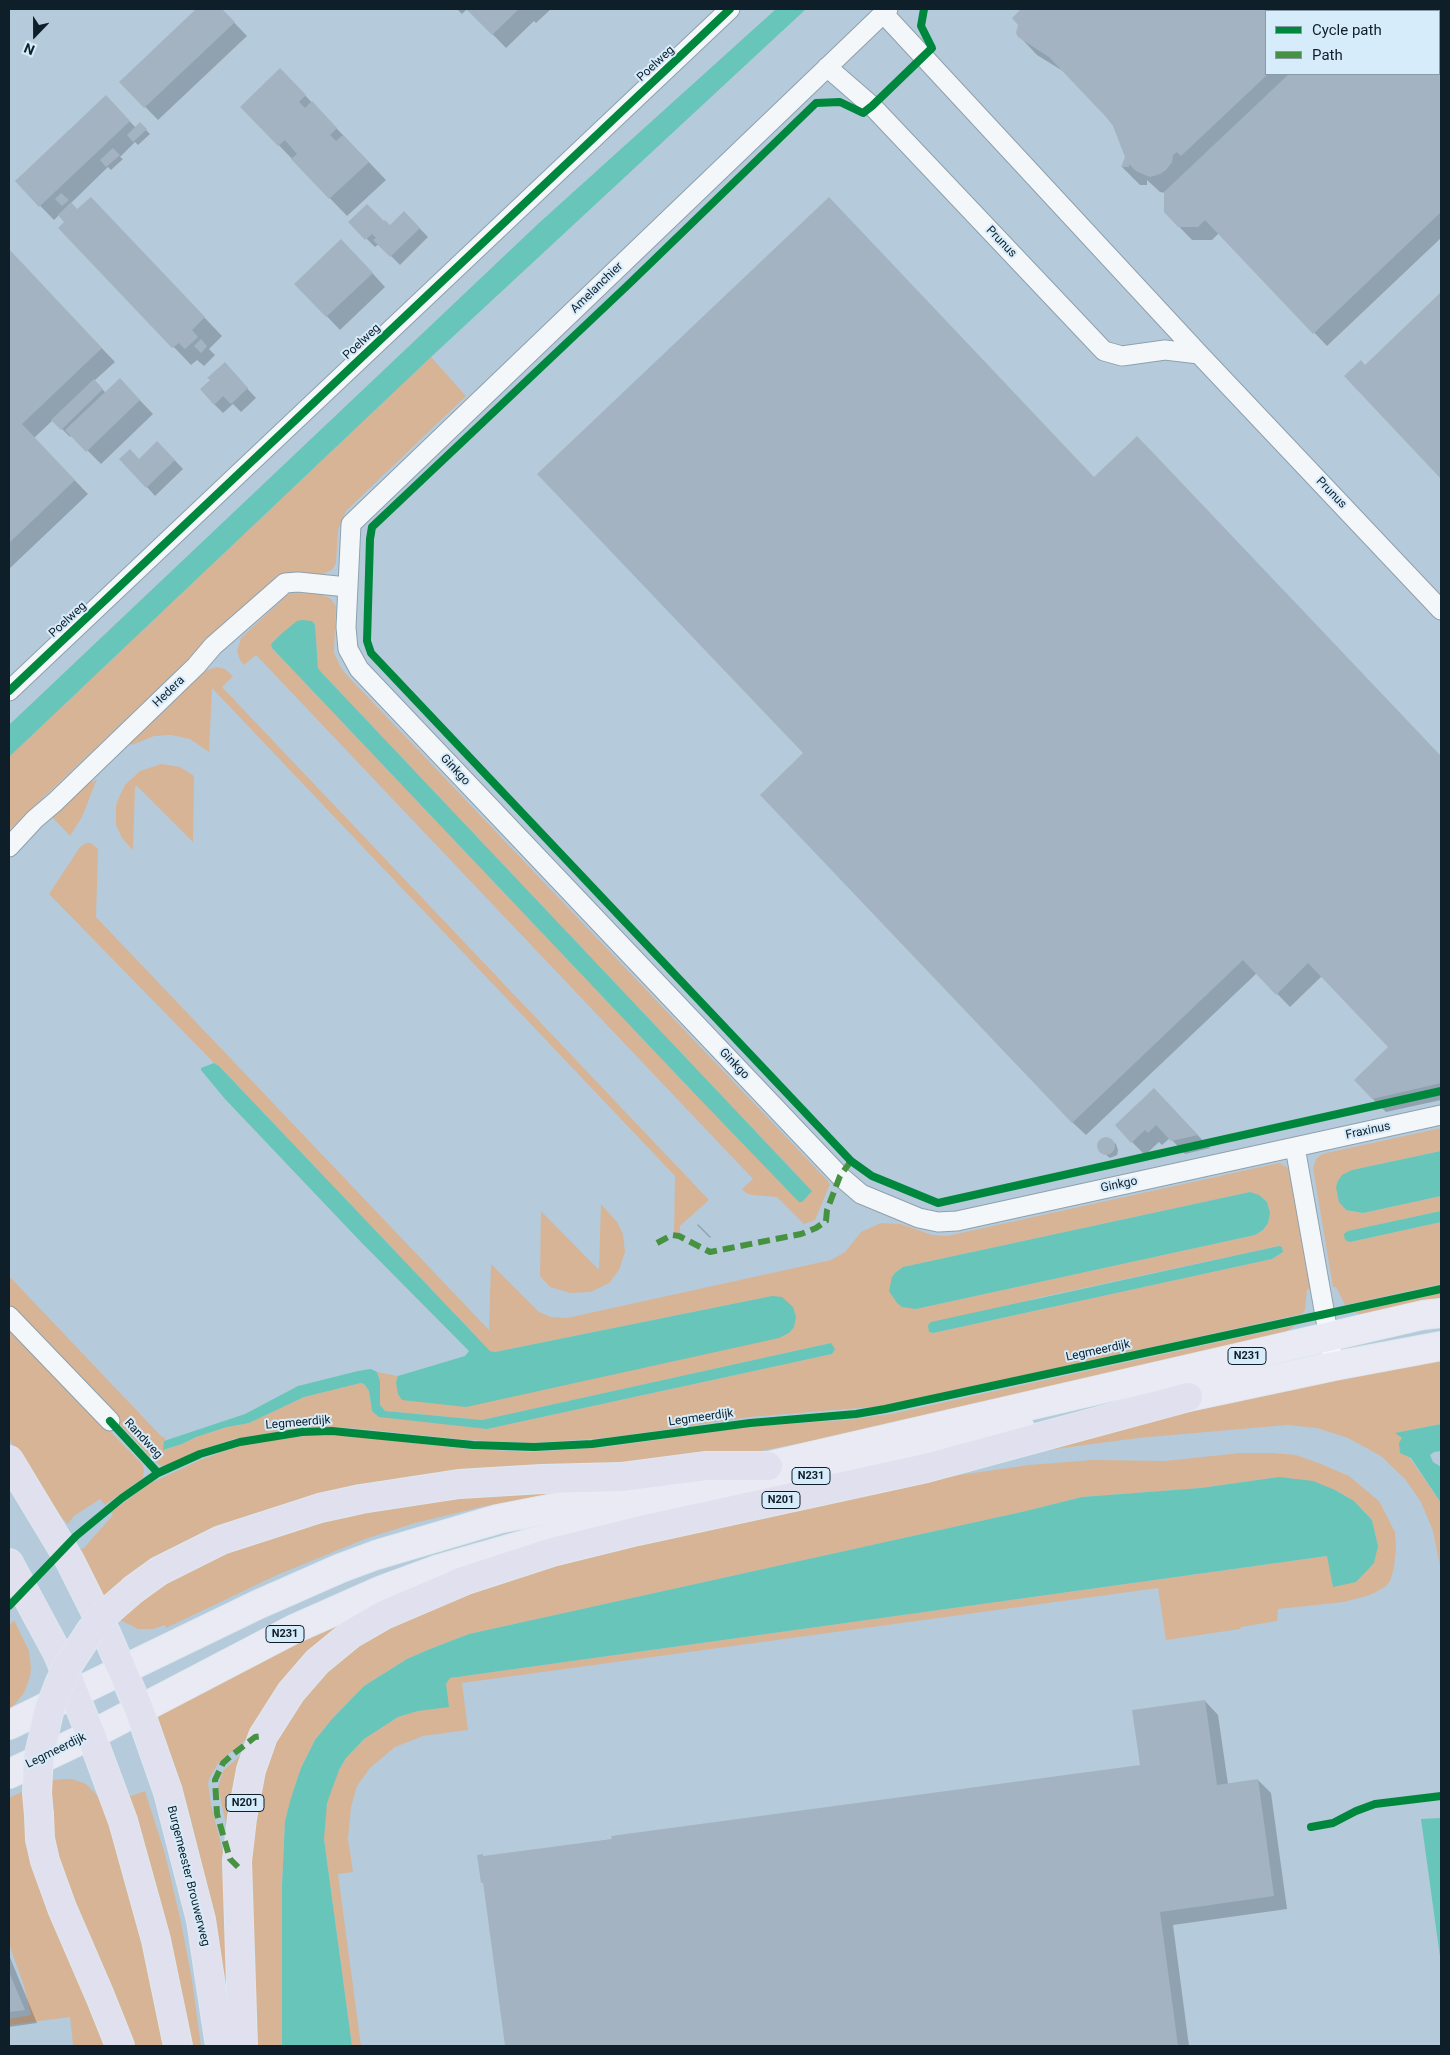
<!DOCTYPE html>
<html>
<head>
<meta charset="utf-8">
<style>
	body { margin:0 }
	#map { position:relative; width:1450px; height:2055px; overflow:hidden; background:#b5cbdb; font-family:Roboto,sans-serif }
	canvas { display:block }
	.frame { position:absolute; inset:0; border:10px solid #0f1f2a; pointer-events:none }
	.legend { position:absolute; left:1265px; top:10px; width:175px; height:65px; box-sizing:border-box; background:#d7ecfa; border:1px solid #879aa7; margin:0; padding:6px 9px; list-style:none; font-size:15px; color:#0f1f2a }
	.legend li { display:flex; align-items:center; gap:10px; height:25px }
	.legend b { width:25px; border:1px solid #879aa7 }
	.north { position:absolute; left:10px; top:10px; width:50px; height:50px; -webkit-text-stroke:4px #d7ecfa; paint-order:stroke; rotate:202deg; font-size:14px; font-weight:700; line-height:20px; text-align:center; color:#0f1f2a }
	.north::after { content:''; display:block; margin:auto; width:18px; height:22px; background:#0f1f2a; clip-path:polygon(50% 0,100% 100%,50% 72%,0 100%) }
</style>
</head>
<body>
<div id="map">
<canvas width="1450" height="2055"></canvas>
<div class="frame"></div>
<ul class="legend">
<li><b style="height:6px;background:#00873e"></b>Cycle path</li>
<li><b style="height:6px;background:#469240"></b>Path</li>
</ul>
<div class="north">N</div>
</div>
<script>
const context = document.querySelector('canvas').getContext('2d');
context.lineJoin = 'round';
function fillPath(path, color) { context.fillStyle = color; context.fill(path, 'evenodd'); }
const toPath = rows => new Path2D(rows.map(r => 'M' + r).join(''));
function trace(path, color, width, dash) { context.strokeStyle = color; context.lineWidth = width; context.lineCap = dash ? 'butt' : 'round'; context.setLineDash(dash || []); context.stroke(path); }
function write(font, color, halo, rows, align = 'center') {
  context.font = font + ' Roboto,sans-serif'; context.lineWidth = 4; context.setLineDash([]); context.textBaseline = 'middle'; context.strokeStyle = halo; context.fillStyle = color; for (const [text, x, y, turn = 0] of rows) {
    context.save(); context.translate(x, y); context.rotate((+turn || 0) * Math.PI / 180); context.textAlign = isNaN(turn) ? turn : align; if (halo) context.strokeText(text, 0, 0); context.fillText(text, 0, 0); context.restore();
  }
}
fillPath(toPath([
	[431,357,466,396,346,511,338,530,336,563,332,570,323,574,287,573,278,575,9,830,9,757],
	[291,593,319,594,330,598,336,606,334,652,340,666,345,673,827,1180,830,1184,815,1220,804,1224,777,1197,752,1195,746,1193,742,1189,753,1179,256,655,244,665,240,660,237,651,241,638,285,597],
	[315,625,318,668,321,672,810,1189,801,1202,693,1092,272,648,271,644,281,634],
	[217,667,225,669,233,676,222,687,709,1200,680,1226,680,1234,674,1234,675,1176,212,688,209,752,190,739,171,735,154,736,132,745,130,743,207,670],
	[161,764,180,767,194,776,193,842,137,786,135,787,133,850,122,838,116,825,116,805,120,795,125,785,140,771],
	[97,779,82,817,70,836,52,817,91,780,93,782],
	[86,843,91,843,98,849,96,917,489,1330,491,1264,539,1312,551,1317,567,1318,831,1260,845,1252,861,1232,881,1223,901,1224,932,1235,947,1236,1279,1163,1287,1167,1289,1171,1310,1289,1307,1289,1305,1310,1302,1314,884,1406,750,1417,607,1438,532,1443,468,1440,352,1428,307,1427,234,1439,199,1450,163,1467,155,1462,114,1418,115,1416,9,1305,9,1276,161,1436,165,1438,164,1450,182,1444,196,1437,227,1427,249,1423,304,1397,361,1383,364,1384,369,1391,372,1411,487,1429,832,1354,831,1343,482,1420,385,1411,380,1405,380,1381,377,1372,398,1376,396,1382,772,1296,495,1352,490,1351,219,1066,214,1063,49,894,80,847],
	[1250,1192,1267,1202,1269,1213,1268,1223,1263,1230,1255,1235,916,1309,896,1272,903,1267],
	[1279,1246,1282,1247,1283,1252,1272,1259,933,1333,929,1332,1037,1298],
	[1441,1128,1441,1151,1352,1170,1339,1202,1346,1210,1363,1213,1441,1196,1441,1211,1348,1231,1350,1242,1441,1222,1441,1284,1345,1305,1336,1287,1333,1287,1313,1168,1316,1159,1322,1154],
	[601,1204,617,1222,623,1234,625,1252,619,1270,609,1283,591,1292,570,1293,550,1287,540,1276,541,1211,599,1270],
	[1441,1293,1441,1304,1363,1315,1355,1312],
	[1296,1325,1283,1334,1274,1337,1275,1340,848,1434,750,1453,621,1471,496,1476,434,1482,368,1492,318,1504,231,1531,202,1543,154,1568,151,1565,129,1582,117,1595,128,1607,163,1582,162,1579,211,1553,269,1531,335,1512,397,1499,481,1489,618,1484,620,1485,617,1489,585,1496,503,1503,481,1507,415,1523,365,1539,277,1575,166,1628,165,1625,153,1629,138,1629,120,1620,109,1607,107,1607,78,1551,82,1548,83,1549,113,1515,111,1512,149,1484,200,1460,236,1447,283,1438,307,1436,351,1436,467,1449,532,1452,606,1447,755,1426,847,1420,891,1414],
	[9,1328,143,1465,144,1470,143,1478,105,1505,100,1499,74,1516,68,1524,54,1510,9,1439],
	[1441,1355,1441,1424,1396,1433,1402,1438,1401,1452,1410,1458,1441,1503,1441,1571,1433,1531,1421,1502,1405,1479,1381,1456,1348,1438,1317,1428,1287,1425,1138,1438,1033,1452,1034,1445],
	[1241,1453,1273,1453,1296,1455,1321,1464,1349,1476,1379,1501,1395,1532,1396,1547,1394,1568,1390,1581,1385,1587,1370,1595,1344,1602,1278,1609,1277,1621,1241,1627,1240,1629,1166,1640,1158,1588,462,1683,468,1730,423,1736,395,1747,370,1768,357,1786,351,1807,348,1839,353,1872,338,1874,361,2046,352,2046,324,1839,324,1819,329,1792,339,1770,346,1758,364,1739,398,1717,418,1711,450,1678,1328,1556,1333,1587,1378,1546,1372,1520,1354,1501,1335,1490,1279,1477,1201,1488,1082,1497,1026,1511,469,1634,430,1649,407,1659,364,1686,332,1719,315,1740,301,1768,285,1821,282,1886,282,2046,250,2046,247,1822,278,1724,354,1641,525,1563,939,1478,1029,1465,1093,1460,1165,1461],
	[360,1612,262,1726,218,1763,210,1777,208,1783,211,1805,233,1891,229,2008,208,1892,187,1805,154,1716],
	[14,1620,29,1651,31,1668,30,1677,24,1693,9,1711,9,1626],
	[252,1745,232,1851,218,1787,223,1771],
	[64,1779,72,1779,86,1784,99,1797,125,1861,167,2046,127,2046,26,1811,111,2046,66,2046,73,2045,70,2017,9,2025,9,2019,31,2015,24,1986,9,1944,9,1798,44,1781],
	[145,1791,165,1854,181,1922,192,1980,201,2046,189,2046,128,1797]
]), '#d7b496');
fillPath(toPath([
	[776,9,806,9,431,357,9,757,9,725,539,223],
	[302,620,312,621,315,625,318,668,321,672,810,1189,812,1191,802,1202,799,1202,693,1092,272,648,271,644,281,634,297,621],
	[214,1063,219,1066,490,1351,495,1352,772,1296,782,1297,793,1307,796,1317,794,1327,789,1333,779,1338,466,1407,402,1400,398,1394,396,1382,398,1376,465,1356,469,1351,360,1241,225,1099,201,1070,201,1068],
	[1441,1151,1441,1196,1363,1213,1346,1210,1339,1202,1336,1187,1338,1181,1342,1175,1352,1170],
	[1250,1192,1259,1195,1267,1202,1270,1213,1268,1223,1263,1230,1255,1235,916,1309,902,1307,897,1303,889,1291,892,1277,896,1272,903,1267],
	[1441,1211,1441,1222,1350,1242,1345,1240,1344,1234,1348,1231],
	[1279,1246,1282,1247,1283,1252,1272,1259,933,1333,929,1332,928,1325,931,1322],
	[831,1343,835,1349,832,1354,487,1429,379,1417,372,1411,369,1391,364,1384,361,1383,304,1397,249,1423,227,1427,196,1437,182,1444,163,1450,164,1441,245,1414,298,1386,358,1371,371,1369,377,1372,380,1381,380,1405,385,1411,482,1420],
	[1441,1424,1441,1451,1434,1452,1430,1455,1433,1462,1441,1467,1441,1503,1411,1458,1400,1453,1399,1443,1402,1438,1395,1433],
	[1279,1477,1313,1481,1335,1490,1354,1501,1372,1520,1378,1546,1374,1563,1356,1582,1333,1587,1327,1556,450,1678,446,1684,449,1707,418,1711,398,1717,364,1739,346,1758,339,1770,327,1803,324,1839,352,2046,282,2046,282,1886,285,1821,291,1798,301,1768,315,1740,332,1719,364,1686,407,1659,430,1649,469,1634,1026,1511,1082,1497,1201,1488],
	[1441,1818,1441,1964,1421,1819]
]), '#67c5b9');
fillPath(toPath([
	[198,9,221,9,247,36,158,120,121,82],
	[457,9,467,9,462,14],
	[470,9,551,9,536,23,534,21,506,48,469,10],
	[1023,9,1441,9,1441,238,1327,346,1219,233,1212,240,1192,240,1165,212,1166,193,1160,192,1147,180,1147,185,1140,185,1122,167,1127,157,1114,125,1066,73,1037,55,1019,36,1020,24,1013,18],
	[1266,11,1439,11,1439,74,1266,74],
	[298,88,386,180,347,216,242,107],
	[119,110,136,128,140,124,150,134,138,145,135,142,120,157,123,159,111,170,108,167,71,203,78,211,108,216,222,336,209,349,215,355,204,366,197,360,191,365,60,228,66,222,59,215,54,220,16,181],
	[404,212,428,237,400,265,379,244,375,247,350,222,390,227],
	[9,251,115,362,94,381,106,393,133,393,153,414,101,464,72,435,70,437,53,420,34,438,88,494,9,569],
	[355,254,385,287,340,330,296,284],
	[1441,294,1441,477,1345,376,1365,366],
	[233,373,256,398,241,412,233,404,223,413,214,404],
	[166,451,183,469,155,496,147,487,139,460],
	[1151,451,1441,757,1441,1100,1386,1112,1372,1098,1390,1048,1322,976,1290,1007,1257,973,1086,1135,1072,1122,1094,479],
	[1167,1103,1210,1148,1185,1154,1170,1138,1162,1145,1159,1142,1145,1155,1132,1142],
	[1104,1138,1111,1140,1116,1144,1118,1150,1117,1155,1110,1158,1099,1149,1099,1142],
	[698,1224,711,1237,710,1238,697,1225],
	[1205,1701,1218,1715,1228,1784,1258,1780,1271,1793,1287,1909,1173,1925,1189,2046,506,2046,484,1884,482,1882,482,1855,484,1857,1142,1766],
	[9,1955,37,2023,9,2027]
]), '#0003');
fillPath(toPath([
	[196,9,222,9,235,22,144,108,119,82],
	[469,9,519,9,492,35,467,10],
	[1021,9,1336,9,1333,11,1266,11,1268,74,1181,156,1177,152,1173,155,1172,162,1166,170,1160,174,1150,177,1136,171,1129,164,1129,167,1121,167,1125,157,1113,126,1106,117,1049,57,1018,37,1016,33,1018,25,1012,18],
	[1357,9,1441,9,1441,212,1313,334,1205,220,1198,227,1178,227,1164,212,1164,192,1289,74,1439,74,1439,11,1355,11],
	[280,68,306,95,299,102,305,108,312,101,337,128,330,135,336,141,343,135,369,162,329,199,291,159,297,154,285,140,278,146,240,107],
	[106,95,130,121,39,207,15,181],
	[140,122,147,129,133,142,127,135],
	[113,148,120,155,106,167,100,160],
	[61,193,69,200,62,206,55,199],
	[91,197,205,317,192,330,198,337,185,349,179,343,172,348,58,228,64,222,58,215,71,202,77,209],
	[829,197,1094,477,1137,436,1441,756,1441,1083,1372,1099,1354,1080,1388,1047,1308,963,1276,995,1243,960,1072,1123,760,795,803,753,537,474],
	[367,204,384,221,385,220,390,225,404,211,420,228,390,257,373,240,376,238,372,234,365,240,348,222],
	[341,239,373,273,326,317,294,284],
	[9,249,102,348,22,424,75,480,9,543],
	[1441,292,1441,479,1344,376,1361,360,1365,365],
	[201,339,207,346,201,353,194,346],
	[225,362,248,388,231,404,223,396,214,405,200,389,210,380,207,378],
	[120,378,140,400,86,452,65,430],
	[94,379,103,389,61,430,51,420],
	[157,441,175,460,146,488,119,459,130,449,139,459],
	[1154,1088,1198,1135,1171,1141,1156,1125,1148,1133,1145,1130,1131,1143,1115,1125],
	'1097 1146a9 9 0 1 1 18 0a9 9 0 1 1-18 0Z',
	[1205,1700,1217,1785,1258,1779,1274,1896,1160,1912,1178,2046,505,2046,483,1882,481,1883,477,1855,483,1854,483,1856,612,1839,611,1836,1140,1765,1132,1710],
	[9,1972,25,2010,9,2012]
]), '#a4b3c1');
const street = toPath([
	[888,9,351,524,346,627,348,649,359,669,840,1176,861,1194,919,1218,938,1222,957,1221,1441,1115],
	[883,13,1199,354,1441,610],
	[827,67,872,106,1104,351,1122,356,1165,350,1199,354],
	[9,691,730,9],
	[9,847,35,819,55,802,196,666,213,646,285,583,298,582,347,587],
	[1295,1147,1334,1366],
	[9,1316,110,1421]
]);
const primary = toPath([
	[1164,1401,1188,1397,1334,1366,1441,1346],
	[9,1725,257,1605,341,1568,376,1555,498,1519,768,1466,1423,1315,1441,1313],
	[9,1774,91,1735,294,1629,382,1590,436,1570,607,1521,1021,1430]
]);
const highway = toPath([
	[9,1460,70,1561,107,1635,139,1709,168,1792,201,1920,220,2046],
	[9,1563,58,1654,91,1735,123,1821,156,1940,178,2046],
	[134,1589,159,1571,221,1540,320,1508,361,1499,459,1484,542,1479,621,1477,705,1466,768,1466],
	[39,1815,40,1839,45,1861,62,1908,100,1996,120,2046],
	[243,2046,237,1861,242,1818,251,1770,263,1736,291,1692,317,1662,351,1634,384,1615,466,1580,552,1552,637,1531,926,1468,1188,1397]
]);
trace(street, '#8ea0ac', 21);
trace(primary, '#dee8ef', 30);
trace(highway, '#dee8ef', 30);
trace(street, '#f4f7fa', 19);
trace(primary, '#e9eaf3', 28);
trace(highway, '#e1e0ef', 28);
const highwayBridge = toPath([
	[39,1815,37,1793,39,1755,50,1708,60,1682,67,1667,91,1630,104,1615,134,1589]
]);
trace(highwayBridge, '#dee8ef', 30, []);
trace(highwayBridge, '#e1e0ef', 28);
trace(toPath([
	[657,1243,672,1235,679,1236,710,1252,801,1234,816,1228,826,1221,827,1210,840,1176,851,1161],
	[238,1867,230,1859,217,1814,215,1780,223,1763,232,1755,255,1737,263,1736]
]), '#469240', 6, [12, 6]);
trace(toPath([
	[924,9,921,26,932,48,872,106,863,113,840,102,816,103,629,284,372,527,370,539,367,641,371,653,851,1161,872,1176,938,1203,1441,1091],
	[9,691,730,9],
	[110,1421,158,1473],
	[9,1606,76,1536,122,1498,158,1473,200,1454,240,1442,302,1432,332,1431,473,1445,534,1447,592,1444,750,1423,856,1414,885,1409,1441,1289],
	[1311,1827,1333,1823,1356,1811,1375,1804,1441,1796]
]), '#00873e', 8);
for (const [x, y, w] of [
	[1247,1356,38],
	[811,1476,38],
	[781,1500,38],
	[285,1634,38],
	[245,1803,38]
]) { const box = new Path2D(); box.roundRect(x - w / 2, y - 8.5, w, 17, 4); context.fillStyle = '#d7ecfa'; context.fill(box); trace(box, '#0f1f2a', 1); }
write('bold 11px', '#0f1f2a', null, [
	["N231",1247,1356],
	["N231",811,1476],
	["N201",781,1500],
	["N231",285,1634],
	["N201",245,1803]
]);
write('12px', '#0f1f2a', '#d7ecfa', [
	["Poelweg",656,64,-43],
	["Prunus",1001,242,46],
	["Amelanchier",597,288,-44],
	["Poelweg",362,342,-43],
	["Prunus",1331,493,46],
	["Poelweg",68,620,-43],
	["Hedera",169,692,-44],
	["Ginkgo",455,770,47],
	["Ginkgo",734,1064,46],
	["Fraxinus",1368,1131,-12],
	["Ginkgo",1119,1185,-12],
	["Legmeerdijk",1098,1351,-12],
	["Legmeerdijk",701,1418,-8],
	["Legmeerdijk",298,1423,-5],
	["Randweg",143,1439,47],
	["Legmeerdijk",56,1751,-26],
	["Burgemeester Brouwerweg",188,1876,76]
]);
</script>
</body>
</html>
